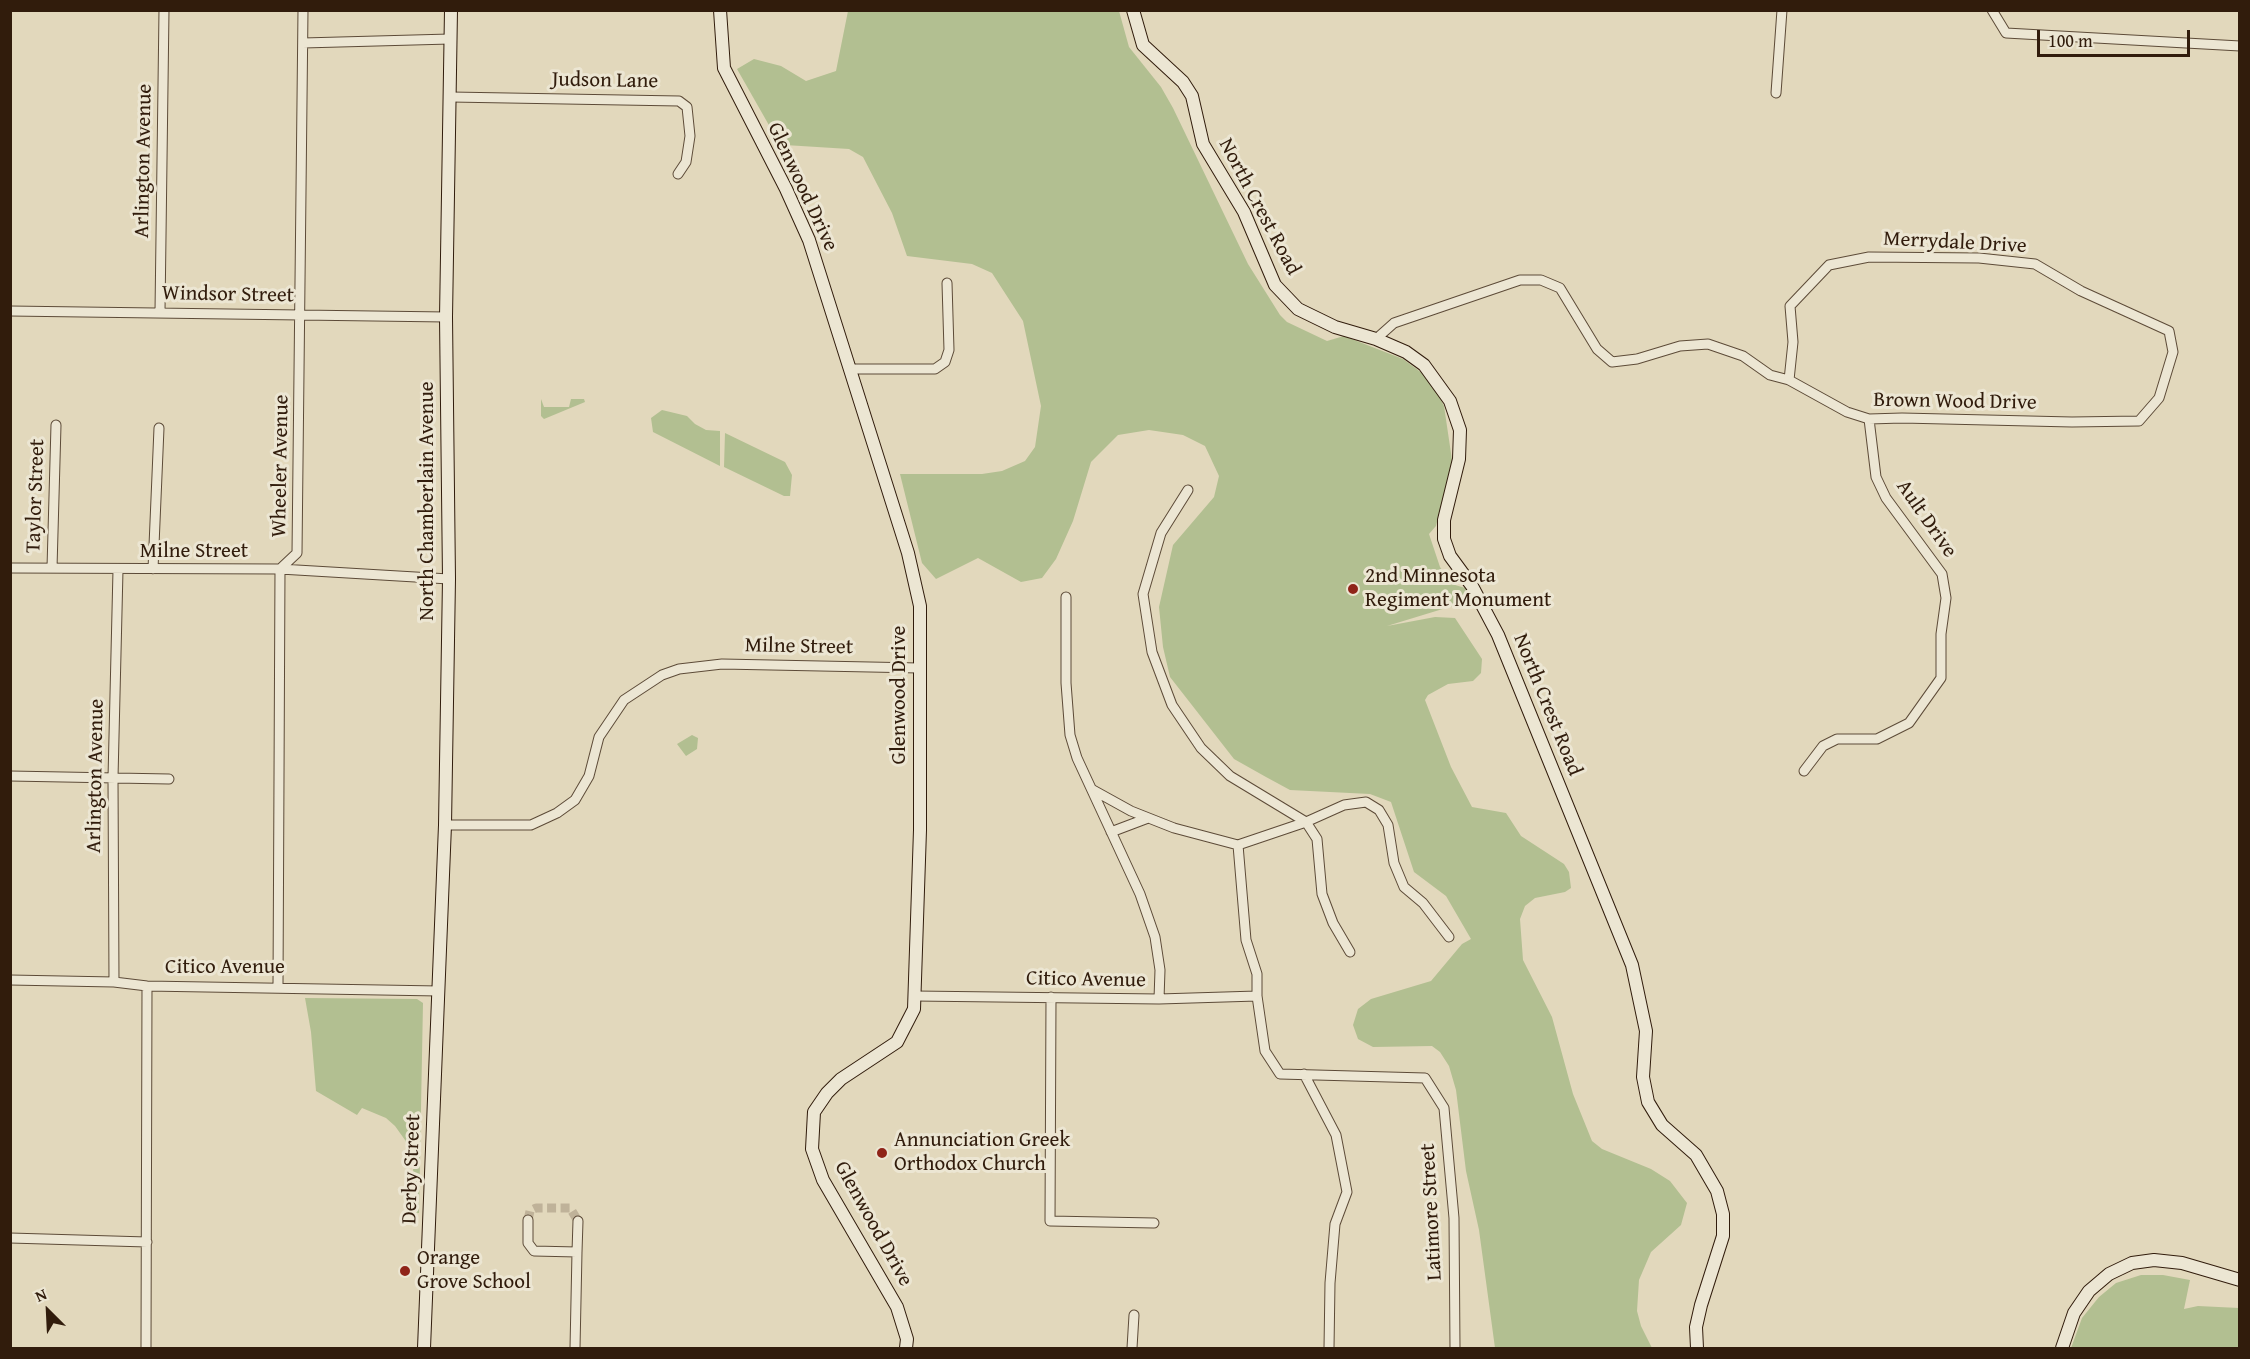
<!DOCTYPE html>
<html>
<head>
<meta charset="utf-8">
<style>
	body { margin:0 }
	#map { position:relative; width:2250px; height:1359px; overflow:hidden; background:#e2d8bc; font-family:"Gentium Book Plus",serif }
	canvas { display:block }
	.frame { position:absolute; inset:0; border:12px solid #311c0c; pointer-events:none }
	.north { position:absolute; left:18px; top:1281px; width:60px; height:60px; -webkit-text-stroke:4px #ece6d3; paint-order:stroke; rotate:336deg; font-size:16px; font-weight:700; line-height:24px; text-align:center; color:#311c0c }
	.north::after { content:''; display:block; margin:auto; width:21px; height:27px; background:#311c0c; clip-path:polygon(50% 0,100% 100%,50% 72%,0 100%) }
	.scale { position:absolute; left:2037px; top:30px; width:153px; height:27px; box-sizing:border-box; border:3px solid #311c0c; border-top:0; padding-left:8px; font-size:18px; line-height:21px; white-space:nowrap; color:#311c0c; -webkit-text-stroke:4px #ece6d3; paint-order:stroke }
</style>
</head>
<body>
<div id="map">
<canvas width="2250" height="1359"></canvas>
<div class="frame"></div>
<div class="north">N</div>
<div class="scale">100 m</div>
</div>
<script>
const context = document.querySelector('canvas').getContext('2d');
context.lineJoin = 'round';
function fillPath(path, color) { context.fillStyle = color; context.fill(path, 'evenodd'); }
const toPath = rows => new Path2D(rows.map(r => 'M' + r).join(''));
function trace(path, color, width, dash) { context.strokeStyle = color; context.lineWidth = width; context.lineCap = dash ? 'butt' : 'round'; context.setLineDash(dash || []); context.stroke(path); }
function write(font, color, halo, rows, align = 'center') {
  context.font = font + ' "Gentium Book Plus",serif'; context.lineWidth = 6; context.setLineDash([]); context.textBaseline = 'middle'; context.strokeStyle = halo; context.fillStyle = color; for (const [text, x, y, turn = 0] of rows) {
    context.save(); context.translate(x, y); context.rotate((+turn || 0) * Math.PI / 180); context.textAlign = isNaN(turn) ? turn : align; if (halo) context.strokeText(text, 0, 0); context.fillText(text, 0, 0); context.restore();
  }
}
fillPath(toPath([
	[848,11,1119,11,1129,47,1161,87,1173,108,1248,264,1280,315,1287,322,1327,341,1344,336,1403,359,1422,373,1434,386,1444,406,1452,460,1436,526,1429,534,1440,567,1452,584,1465,588,1472,600,1387,626,1435,617,1455,618,1482,659,1481,673,1473,681,1448,684,1428,695,1425,700,1451,767,1472,807,1506,813,1521,836,1564,864,1569,872,1571,888,1565,892,1535,898,1525,906,1520,919,1523,960,1552,1017,1573,1094,1592,1141,1602,1149,1651,1169,1670,1181,1687,1203,1681,1225,1651,1252,1639,1280,1637,1311,1641,1326,1652,1348,1495,1348,1479,1230,1466,1171,1456,1090,1449,1066,1440,1052,1432,1046,1373,1047,1358,1039,1353,1025,1358,1009,1371,999,1431,981,1462,944,1471,939,1446,896,1414,872,1391,802,1370,794,1290,790,1266,777,1234,759,1170,677,1163,647,1159,607,1173,545,1214,497,1219,476,1205,446,1183,435,1149,430,1118,435,1091,462,1073,521,1056,559,1042,578,1021,582,978,558,936,579,922,563,900,474,982,474,1002,471,1025,461,1035,447,1041,406,1023,321,992,273,972,264,907,256,892,213,863,157,849,149,785,145,774,134,737,69,754,59,781,66,806,81,836,71],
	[541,399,544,407,569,407,571,399,584,399,585,402,544,419,541,416],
	[662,410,687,416,695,424,706,430,720,431,720,466,653,432,651,418],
	[725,433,785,462,792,475,790,496,784,496,724,467],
	[692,735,698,738,697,749,686,756,677,744],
	[305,998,417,999,423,1003,419,1213,406,1212,407,1205,414,1204,413,1165,405,1140,395,1126,386,1118,362,1108,357,1115,316,1091,311,1032],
	[2141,1275,2163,1275,2190,1280,2184,1309,2198,1306,2239,1308,2239,1348,2071,1348,2082,1318,2099,1297,2116,1283]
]), '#b2bf91');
trace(toPath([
	[528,1220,530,1211,536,1208,570,1208,578,1221]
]), '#bfb299', 9, [9, 4.5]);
const street = toPath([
	[1992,10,2006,33,2240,46],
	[303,43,450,39],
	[1776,93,1782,10],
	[451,97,679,101,687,107,690,136,686,162,678,174],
	[10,311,446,317],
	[160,311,164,10],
	[1376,339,1394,323,1520,280,1541,280,1560,288,1597,349,1612,362,1637,359,1680,346,1708,344,1743,356,1770,375,1789,380,1847,412,1869,419,1902,418,2072,422,2139,421,2159,398,2173,352,2169,331,2081,291,2035,264,1979,258,1869,257,1829,265,1790,306,1793,342,1789,380],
	[849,369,935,369,945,362,949,350,947,283],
	[1188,490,1161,533,1143,594,1152,652,1172,705,1201,748,1230,776,1306,822,1317,839,1322,894,1333,923,1350,952],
	[10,568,280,569,449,579],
	[52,568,56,425],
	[153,569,159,428],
	[1066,597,1066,683,1070,735,1077,758,1140,894,1155,937,1160,970,1159,999],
	[1804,771,1823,746,1837,739,1877,739,1909,723,1941,678,1941,634,1946,598,1942,574,1886,498,1876,477,1869,419],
	[10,776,169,779],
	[1093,790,1131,811,1174,828,1238,845,1306,822,1344,805,1366,802,1379,810,1388,825,1394,863,1404,887,1423,903,1449,937],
	[445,825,531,825,557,813,575,800,589,776,599,737,624,700,662,675,679,669,722,664,919,668],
	[1111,832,1148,818],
	[1238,845,1246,940,1257,974,1257,996,1265,1051,1280,1074,1425,1078,1444,1108,1454,1218,1455,1348],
	[10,980,114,982,147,986,439,991],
	[114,982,113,778,118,570],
	[278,986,280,569,297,553,303,10],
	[915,996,1159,999,1257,996],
	[1051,997,1050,1221,1154,1223],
	[1304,1074,1336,1135,1347,1192,1335,1224,1330,1283,1329,1348],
	[528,1220,528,1243,534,1251,577,1252,578,1221],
	[10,1238,147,1242],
	[146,1348,147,986],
	[575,1348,577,1252],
	[1132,1348,1134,1315]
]);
const secondary = toPath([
	[720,10,724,68,786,189,809,240,908,553,920,606,920,830,914,1009,897,1042,841,1079,827,1093,814,1112,812,1149,823,1180,897,1307,907,1339,906,1348],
	[1133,10,1143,45,1183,82,1192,96,1203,144,1244,212,1275,285,1298,309,1335,327,1376,339,1406,352,1424,365,1450,401,1460,430,1459,459,1444,520,1444,539,1450,556,1472,586,1498,635,1632,965,1646,1031,1643,1077,1648,1102,1662,1125,1696,1155,1717,1191,1723,1214,1723,1236,1701,1305,1696,1327,1697,1348],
	[424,1348,445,825,449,579,446,317,451,10],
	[2062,1348,2074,1313,2089,1291,2109,1274,2132,1263,2154,1260,2182,1263,2240,1280]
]);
trace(street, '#5d4b38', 11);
trace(secondary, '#311c0c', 14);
trace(street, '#ece6d3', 9);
trace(secondary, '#ece6d3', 12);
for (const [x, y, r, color] of [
	[1353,589,6,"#8f2418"],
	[882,1153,6,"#8f2418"],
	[405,1271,6,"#8f2418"]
]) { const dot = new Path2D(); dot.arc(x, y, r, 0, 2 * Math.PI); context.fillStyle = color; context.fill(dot); trace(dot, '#ece6d3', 2); }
write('21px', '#311c0c', '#ece6d3', [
	["Judson Lane",605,81,1],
	["Arlington Avenue",144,161,-89],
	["Glenwood Drive",802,187,65],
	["North Crest Road",1259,207,62],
	["Merrydale Drive",1955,243,3],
	["Windsor Street",228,295,1],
	["Brown Wood Drive",1955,402,1],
	["Wheeler Avenue",281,466,-89],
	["Taylor Street",36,496,-88],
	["North Chamberlain Avenue",428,501,-90],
	["Ault Drive",1926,519,55],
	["Milne Street",194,552],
	["Milne Street",799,647,1],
	["Glenwood Drive",900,695,-90],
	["North Crest Road",1547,705,68],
	["Arlington Avenue",96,776,-89],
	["Citico Avenue",225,968],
	["Citico Avenue",1086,980,1],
	["Derby Street",412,1169,-88],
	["Latimore Street",1432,1212,-93],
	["Glenwood Drive",873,1224,61]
]);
write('21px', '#311c0c', '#ece6d3', [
	["2nd Minnesota",1365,577],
	["Regiment Monument",1365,601],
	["Annunciation Greek",894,1141],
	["Orthodox Church",894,1165],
	["Orange",417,1259],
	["Grove School",417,1283]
], 'left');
</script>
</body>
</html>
